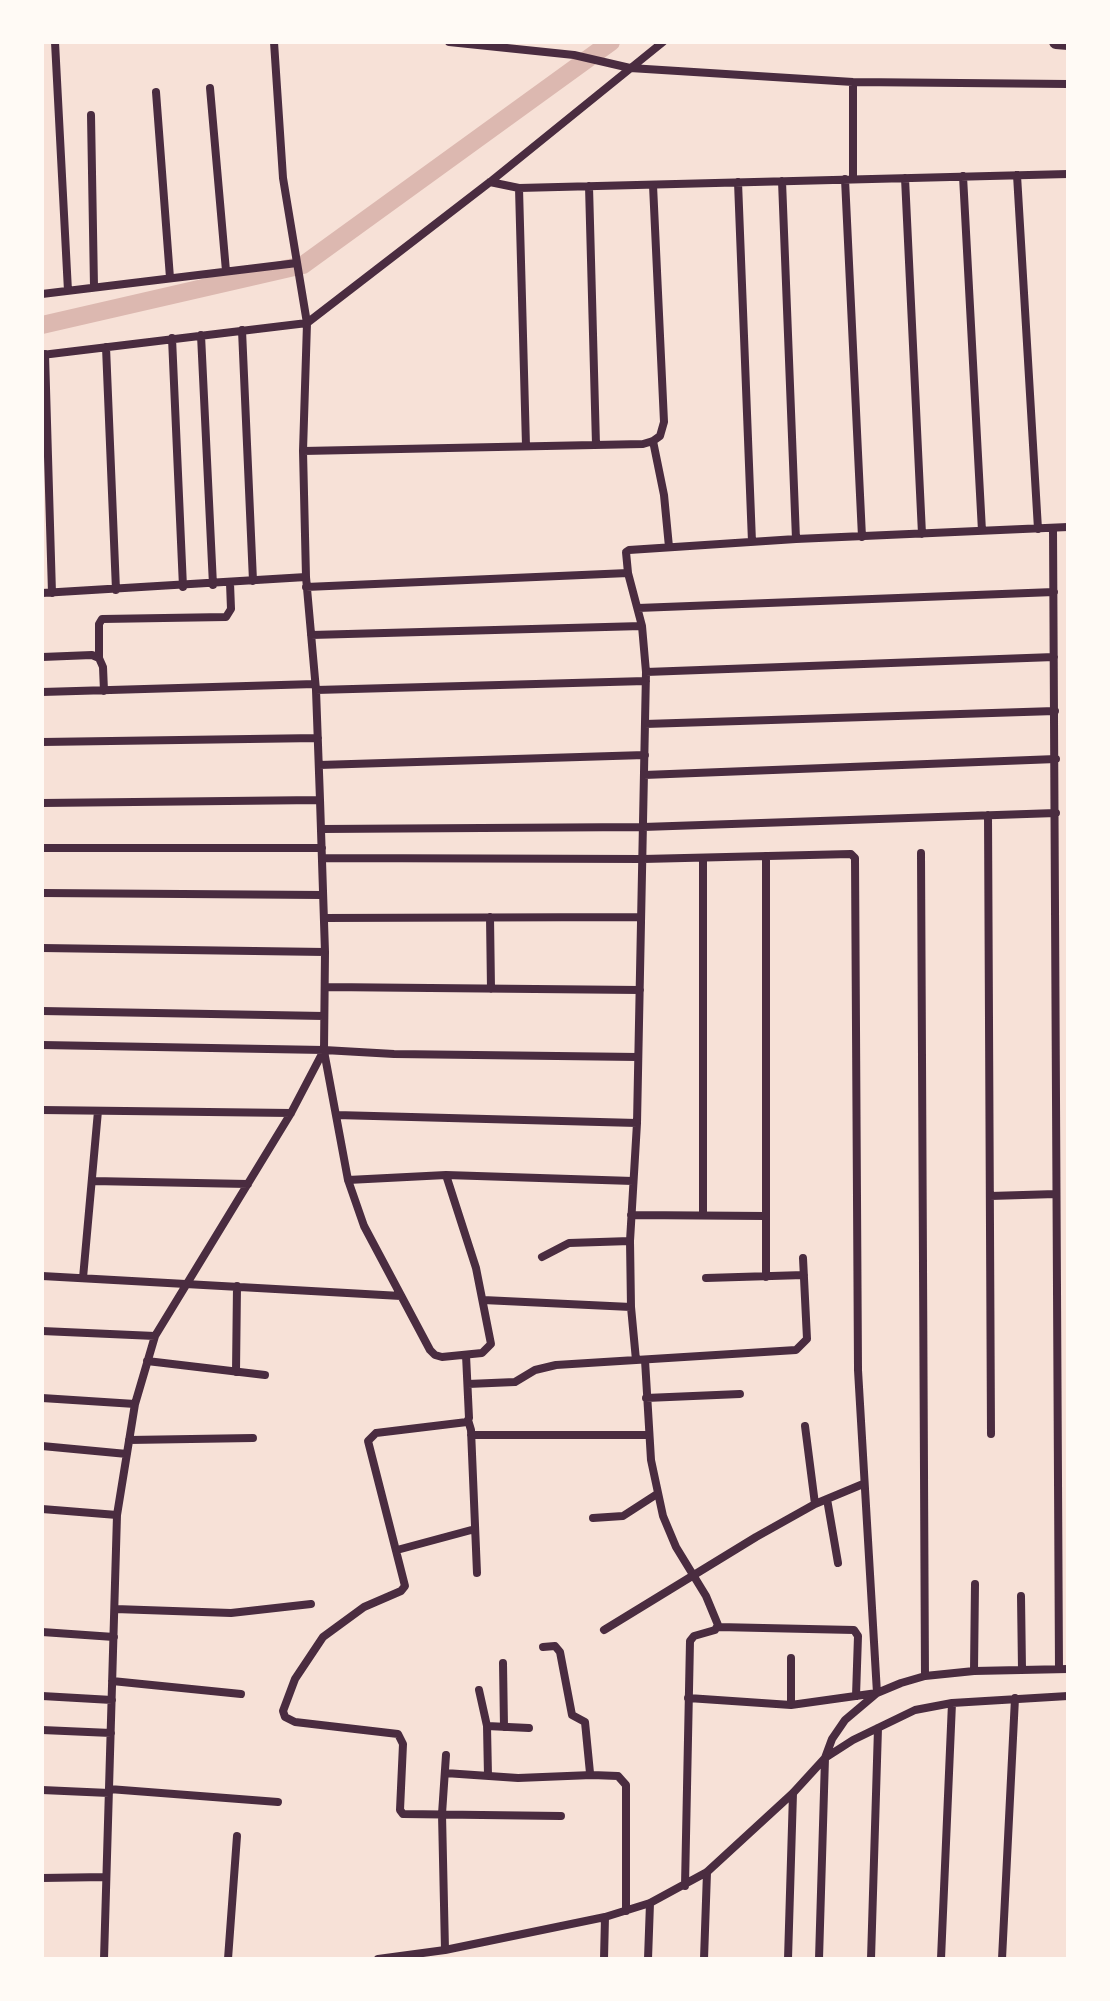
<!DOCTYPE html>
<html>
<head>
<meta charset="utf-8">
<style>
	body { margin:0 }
	#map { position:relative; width:1110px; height:2001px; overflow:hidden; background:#f7e1d7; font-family:"Work Sans",sans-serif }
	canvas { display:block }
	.frame { position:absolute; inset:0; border:44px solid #fffaf5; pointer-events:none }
</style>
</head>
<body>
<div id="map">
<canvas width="1110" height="2001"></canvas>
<div class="frame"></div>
</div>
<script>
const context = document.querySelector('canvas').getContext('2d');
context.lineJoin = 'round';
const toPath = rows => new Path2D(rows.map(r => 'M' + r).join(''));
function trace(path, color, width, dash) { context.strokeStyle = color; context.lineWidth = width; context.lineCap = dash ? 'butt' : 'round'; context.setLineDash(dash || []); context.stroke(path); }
trace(toPath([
	[42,325,303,265,611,42]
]), '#dcb8b0', 18);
trace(toPath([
	[55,42,68,291],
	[449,42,574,55,630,68,853,82,1068,84],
	[853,82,853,179],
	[210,88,226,271],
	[156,92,170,278],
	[91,115,94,287],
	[1017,175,1038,529],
	[963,176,982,531],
	[905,178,922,534],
	[845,179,862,537],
	[782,181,796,539],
	[490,182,519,188,1068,174],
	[738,182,752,542],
	[589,186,596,445],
	[519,188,526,446],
	[42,294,297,263],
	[307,323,490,182,663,42],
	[242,330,253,581],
	[201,335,213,585],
	[172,338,183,587],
	[106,347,116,590],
	[45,354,52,593],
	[42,355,307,323],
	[653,441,664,495,669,547],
	[303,451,643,444,653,441,660,436,664,422,653,185],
	[1053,528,1059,1669],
	[306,587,628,573],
	[42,593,306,577],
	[638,608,1054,592],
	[311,635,642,626],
	[42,657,92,655,99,658,103,667,104,691],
	[99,658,99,624,102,619,226,617,231,609,230,583],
	[646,672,1054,657],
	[316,690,646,681],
	[42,692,315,684],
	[645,724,1055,711],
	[42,742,318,738],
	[319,765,645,755],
	[644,775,1056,759],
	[42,803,320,800],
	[988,815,991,1434],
	[321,829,643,827,1056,813],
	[42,848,322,848],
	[921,853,925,1676],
	[766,856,766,1277],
	[322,858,643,859,851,854,855,858,858,1370,877,1693,791,1705,688,1698],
	[703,858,703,1215],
	[42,893,323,895],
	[490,917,491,989],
	[324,918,641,917],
	[42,948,325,952],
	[325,987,640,990],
	[42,1011,324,1016],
	[42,1045,324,1050,394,1054,638,1057],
	[324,1051,348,1180,364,1226,430,1350,435,1355,442,1357,482,1353,491,1344,476,1268,446,1175],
	[42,1110,291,1113],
	[336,1115,637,1123],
	[348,1180,446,1175,633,1181],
	[92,1181,248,1184],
	[990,1196,1056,1194],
	[631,1215,766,1216],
	[542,1257,569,1243,630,1241],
	[42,1276,401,1296],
	[83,1278,98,1111],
	[706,1278,804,1275],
	[483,1300,631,1307],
	[42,1331,155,1336],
	[466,1355,469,1418,467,1422,376,1433,368,1441,405,1586,401,1591,364,1607,323,1637,295,1679,283,1711,285,1717,295,1722,398,1734,403,1744,400,1810,403,1814,561,1816],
	[636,1360,631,1307,630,1241,637,1123,646,672,642,626,628,573,626,552,629,550,796,539,1068,527],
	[645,1360,651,1460,663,1516,676,1547,706,1596,718,1625,715,1630,694,1636,690,1641,685,1886],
	[147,1361,265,1375],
	[236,1372,237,1286],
	[468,1384,515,1382,535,1370,556,1365,796,1350,807,1339,803,1258],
	[42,1398,135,1404],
	[646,1398,740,1394],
	[468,1420,471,1430,477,1573],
	[805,1426,815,1504],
	[471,1435,648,1435],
	[129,1440,253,1438],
	[42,1446,127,1454],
	[827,1499,838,1563],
	[42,1509,117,1515],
	[593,1518,623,1516,657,1494],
	[397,1550,475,1529],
	[1021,1596,1022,1670],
	[115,1609,231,1613,311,1604],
	[718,1627,854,1630,858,1636,856,1696],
	[604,1630,756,1537,815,1504,863,1484],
	[42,1632,114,1637],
	[543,1647,555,1646,560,1652,572,1715,585,1722,590,1773,592,1775,618,1776,626,1785,626,1911],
	[503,1663,504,1727],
	[974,1671,975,1584],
	[112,1681,241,1694],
	[479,1690,487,1726,488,1776],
	[42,1696,112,1700],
	[791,1705,791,1658],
	[487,1726,529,1728],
	[42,1730,111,1733],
	[445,1773,518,1778,592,1775],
	[109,1789,278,1802],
	[42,1790,109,1793],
	[42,1878,106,1877],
	[445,1950,442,1814,446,1755],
	[104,1959,117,1515,135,1404,155,1336,291,1113,324,1050,325,952,320,800,316,690,306,577,303,451,307,323,283,178,274,42],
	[228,1959,237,1836],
	[378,1959,445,1950,605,1917,650,1903,707,1872,793,1793,825,1758,853,1740,915,1710,952,1703,1068,1696],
	[604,1959,605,1917],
	[648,1959,650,1903],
	[704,1959,707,1872],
	[788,1959,793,1793],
	[819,1959,825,1758,832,1739,845,1720,877,1693,901,1683,925,1676,974,1671,1068,1669],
	[871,1959,878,1728],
	[941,1959,952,1703],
	[1002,1959,1015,1698]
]), '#4a2c40', 8);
trace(toPath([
	[1056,42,1068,43]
]), '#4a2c40', 14);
</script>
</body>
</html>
